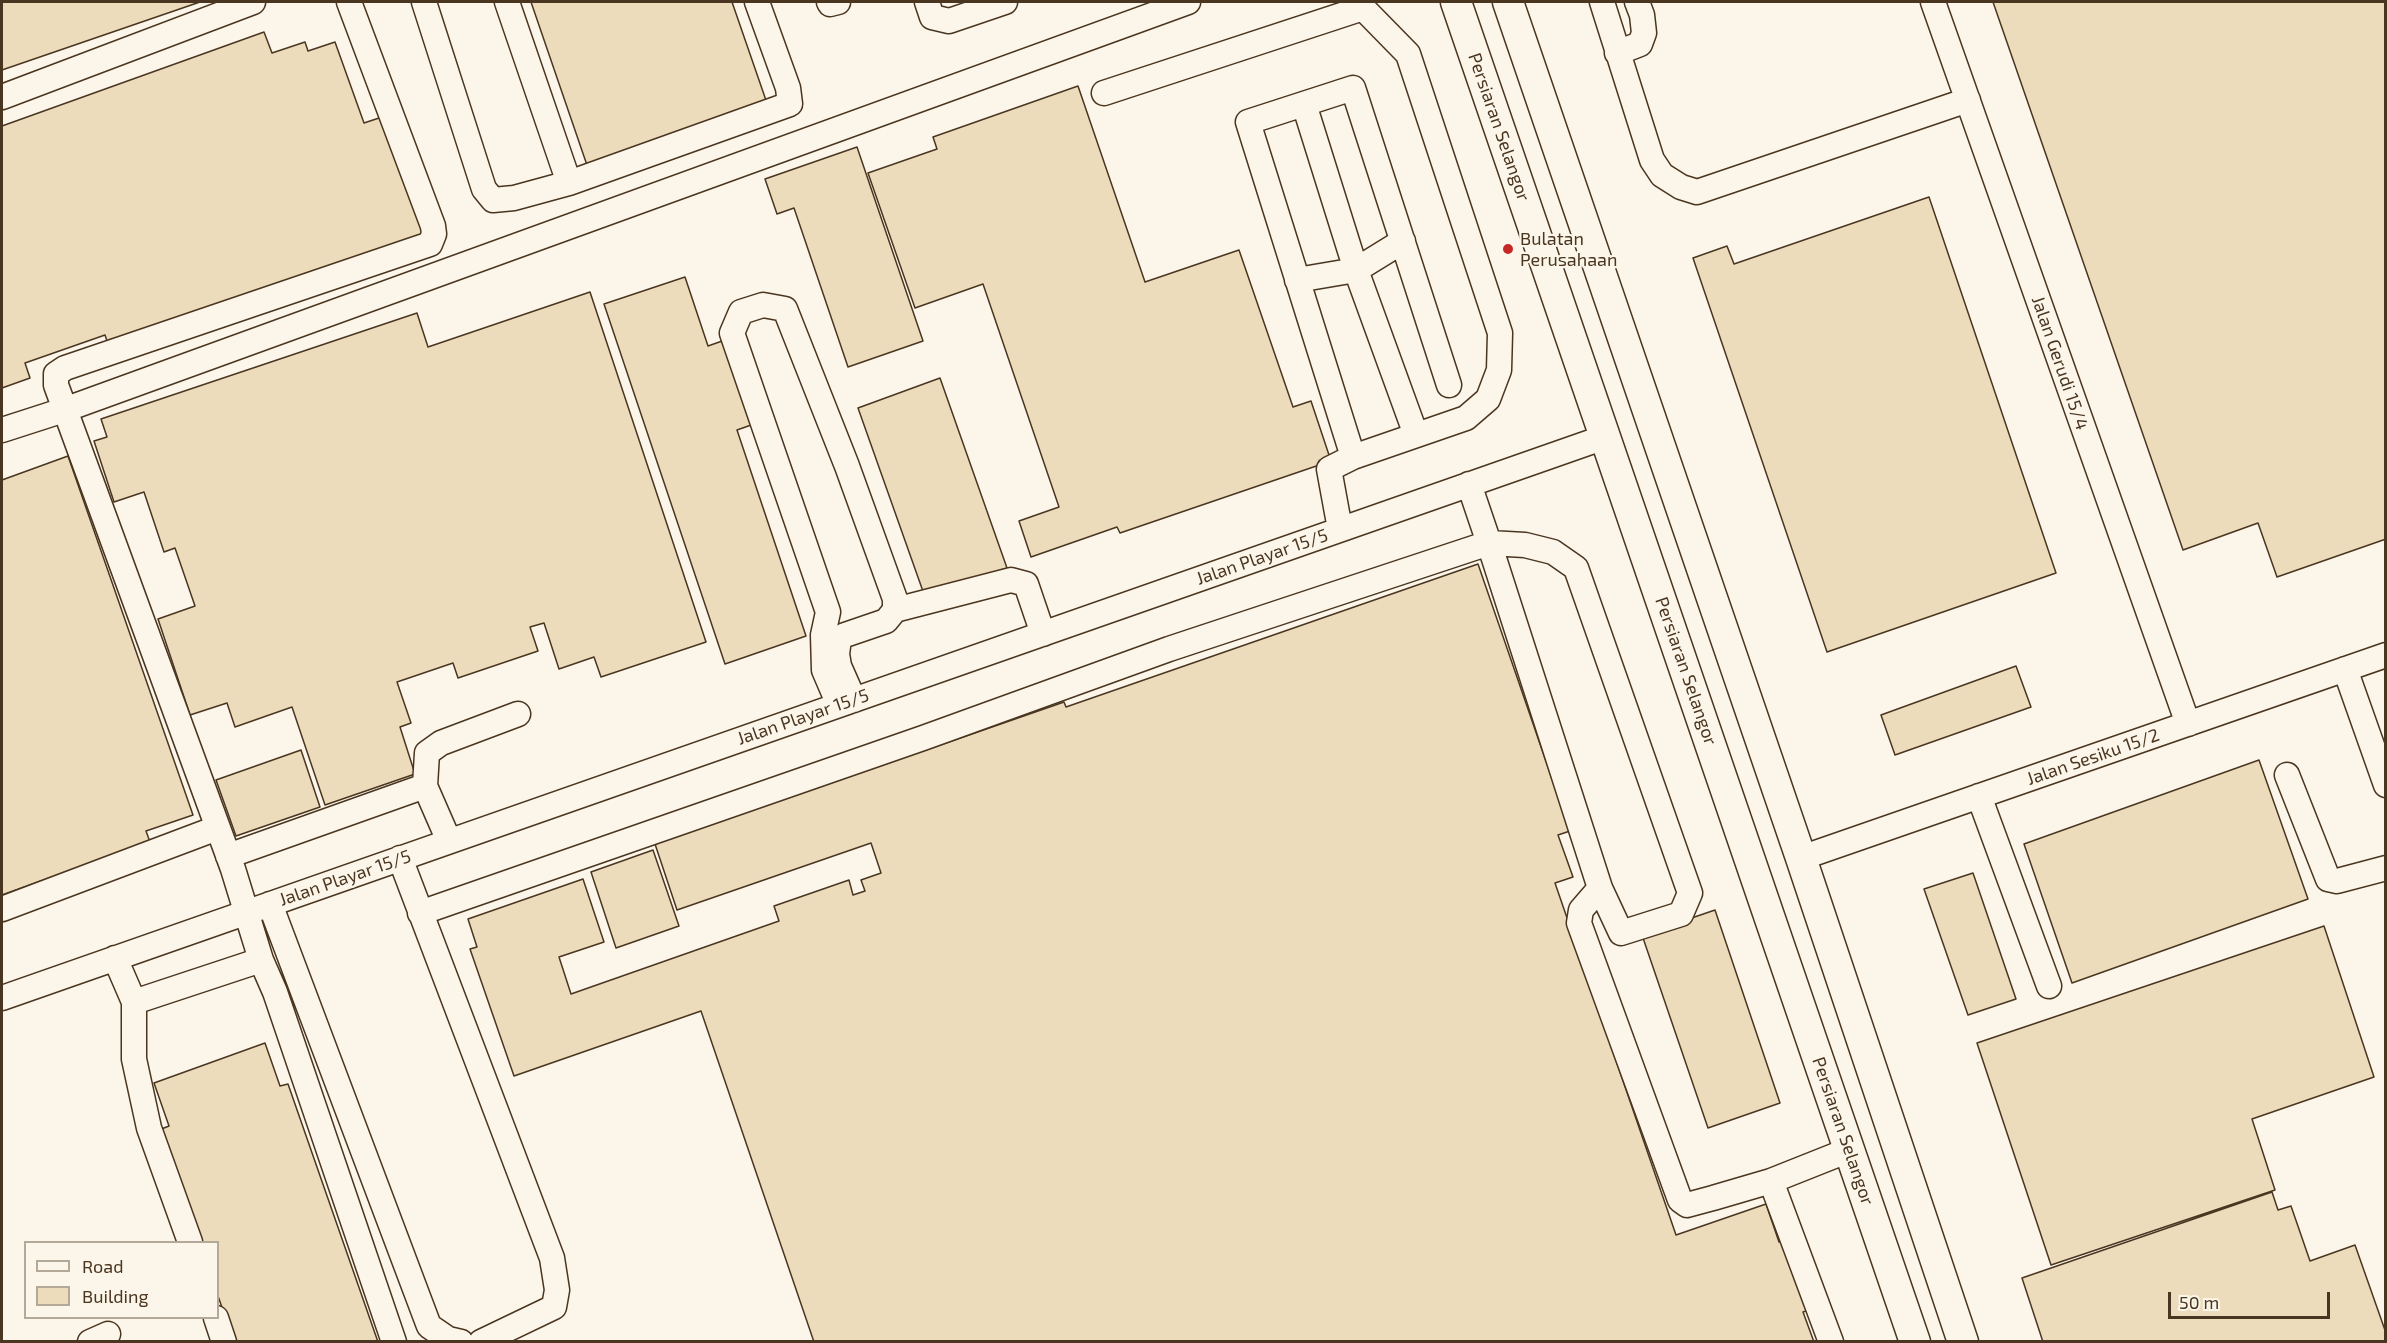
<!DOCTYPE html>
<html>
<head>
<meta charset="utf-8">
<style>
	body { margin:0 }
	#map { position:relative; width:2387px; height:1343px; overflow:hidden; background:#fbf6e9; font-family:"Exo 2",sans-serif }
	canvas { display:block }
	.frame { position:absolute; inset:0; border:3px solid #4a3520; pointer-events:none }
	.legend { position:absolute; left:24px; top:1241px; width:195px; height:78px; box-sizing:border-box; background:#fbf6e9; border:2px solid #b4a999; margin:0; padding:8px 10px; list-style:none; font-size:18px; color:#4a3520 }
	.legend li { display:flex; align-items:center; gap:12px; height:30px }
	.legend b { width:30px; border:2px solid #b4a999 }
	.scale { position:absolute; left:2168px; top:1292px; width:162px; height:27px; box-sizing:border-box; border:3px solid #4a3520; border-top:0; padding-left:8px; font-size:18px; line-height:21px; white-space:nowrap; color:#4a3520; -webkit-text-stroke:4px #fbf6e9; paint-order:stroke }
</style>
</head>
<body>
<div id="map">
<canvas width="2387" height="1343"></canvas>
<div class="frame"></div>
<ul class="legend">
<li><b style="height:8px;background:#fbf6e9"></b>Road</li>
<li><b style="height:16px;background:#ecdcbc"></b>Building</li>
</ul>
<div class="scale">50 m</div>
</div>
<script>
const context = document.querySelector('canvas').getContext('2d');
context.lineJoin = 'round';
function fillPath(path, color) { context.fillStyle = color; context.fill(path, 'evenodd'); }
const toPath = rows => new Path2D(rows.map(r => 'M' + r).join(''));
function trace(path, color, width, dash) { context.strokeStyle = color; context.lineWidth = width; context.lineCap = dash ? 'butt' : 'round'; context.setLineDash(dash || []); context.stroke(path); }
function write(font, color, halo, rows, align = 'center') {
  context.font = font + ' "Exo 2",sans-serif'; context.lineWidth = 4.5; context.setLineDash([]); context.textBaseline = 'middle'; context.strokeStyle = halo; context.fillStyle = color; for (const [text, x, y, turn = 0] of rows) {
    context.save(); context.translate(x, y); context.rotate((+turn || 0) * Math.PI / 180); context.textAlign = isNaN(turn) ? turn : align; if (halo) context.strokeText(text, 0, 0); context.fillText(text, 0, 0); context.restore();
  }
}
const building = toPath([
	[2,2,200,2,2,70,2,2],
	[531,2,732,2,769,109,589,171,531,2],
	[1993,2,2386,2,2386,539,2277,577,2258,523,2183,550,1993,2],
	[264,32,272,53,305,42,308,51,335,42,364,123,391,114,432,231,109,347,105,335,25,363,30,378,2,388,2,126,264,32],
	[1078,86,1145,282,1239,250,1293,407,1311,401,1331,461,1120,533,1117,527,1031,557,1019,521,1059,507,983,284,915,308,868,173,937,149,933,137,1078,86],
	[857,147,923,341,848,367,794,208,777,214,765,179,857,147],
	[1929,197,2056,573,1827,652,1693,258,1727,246,1734,264,1929,197],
	[685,277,708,346,725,340,754,424,737,430,806,636,725,664,604,304,685,277],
	[590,292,706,642,601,677,594,657,559,669,544,623,530,627,538,651,458,678,453,663,397,682,411,723,400,727,415,774,325,805,292,707,235,727,227,703,190,715,158,619,195,606,175,548,164,552,144,492,114,502,94,441,107,437,101,419,417,313,428,347,590,292],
	[940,378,1007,568,925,597,858,408,940,378],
	[68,456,193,815,146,831,150,842,2,895,2,480,68,456],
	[1478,564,1570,831,1558,835,1573,877,1555,883,1676,1235,1766,1204,1779,1242,1788,1239,1812,1309,1803,1312,1814,1342,814,1342,701,1011,514,1076,470,949,477,947,468,919,583,879,604,942,559,957,571,994,779,921,774,906,849,880,853,895,865,891,861,880,881,873,871,843,677,910,655,844,1064,702,1066,707,1478,564],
	[2016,666,2031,707,1895,755,1881,715,2016,666],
	[301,750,320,807,236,836,216,780,301,750],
	[2259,760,2308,899,2072,983,2024,844,2259,760],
	[653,850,679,926,616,948,591,872,653,850],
	[1973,873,2016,999,1968,1015,1924,889,1973,873],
	[1715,910,1780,1103,1708,1128,1642,935,1715,910],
	[2324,926,2374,1077,2252,1119,2275,1190,2051,1265,1977,1043,2324,926],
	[265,1043,280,1086,288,1084,378,1342,234,1342,218,1296,218,1242,199,1242,159,1130,169,1126,154,1083,265,1043],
	[2272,1192,2278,1210,2291,1206,2310,1261,2355,1245,2386,1333,2386,1342,2043,1342,2022,1278,2272,1192]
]);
fillPath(building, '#ecdcbc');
trace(building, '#4a3520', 1.5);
const minor = toPath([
	[349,2,433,226,434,234,430,244,65,368,56,374,56,385,233,869,261,960,275,992,394,1342],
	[424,2,484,189,493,200,514,198,569,183,790,104,788,88,757,2],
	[507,2,569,183],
	[829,2,830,4,838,2],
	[927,2,932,17,949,21,1005,2],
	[1602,2,1652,160,1662,175,1681,187,1697,192,1968,100],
	[1933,2,2188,724],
	[1617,53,1640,44,1644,33,1642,15,1637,2],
	[1104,93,1363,8],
	[2,97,253,2],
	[1304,104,1356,270,1416,435],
	[1297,280,1356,270,1403,241],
	[2,430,64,410,1188,2],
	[1353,457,1248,122,1353,88,1449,385],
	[1340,529,1329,469,1353,457,1466,418,1488,399,1499,370,1500,333,1408,54,1363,8,1355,2],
	[895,610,1011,580,1026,584,1043,634],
	[2345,669,2386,785],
	[839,705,824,670,823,635,828,612,732,333,741,312,763,305,785,309,847,466,895,599,895,610,886,621,845,635,839,639,837,654,839,666,854,700],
	[2287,775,2328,879,2337,881,2386,868],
	[1979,796,2049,986],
	[449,841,425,786,427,753,441,743,518,714],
	[228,856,425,786],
	[400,858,552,1258,557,1290,554,1307,481,1342],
	[1801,858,2386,655],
	[1600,888,1581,910,1579,923,1680,1200,1687,1205,1713,1198,1771,1181,1849,1150],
	[270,904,429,1326,448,1339,461,1342],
	[2,909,217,828],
	[420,913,923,738,1169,649,1489,543,1525,545,1553,552,1576,568,1690,893,1681,914,1621,933,1600,888,1489,543,1469,484],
	[115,958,134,1002,134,1059,149,1128,190,1242],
	[2,998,1605,437],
	[134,1002,261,960],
	[1771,1181,1831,1342],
	[216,1318,224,1342],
	[90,1342,108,1334]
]);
const major = toPath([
	[1456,2,1915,1342],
	[1508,2,1801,858,1963,1342]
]);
trace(minor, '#4a3520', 27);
trace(major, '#4a3520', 33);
trace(minor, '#fbf6e9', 24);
trace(major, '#fbf6e9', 30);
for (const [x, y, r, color] of [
	[1508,249,6,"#c62828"]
]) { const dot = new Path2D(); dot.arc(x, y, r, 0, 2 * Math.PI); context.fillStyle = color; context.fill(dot); trace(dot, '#fbf6e9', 2); }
write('18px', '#4a3520', '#fbf6e9', [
	["Persiaran Selangor",1499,127,71],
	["Jalan Gerudi 15/4",2060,363,71],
	["Jalan Playar 15/5",1262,557,-19],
	["Persiaran Selangor",1686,671,71],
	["Jalan Playar 15/5",803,717,-19],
	["Jalan Sesiku 15/2",2093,757,-19],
	["Jalan Playar 15/5",345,878,-19],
	["Persiaran Selangor",1843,1131,71]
]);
write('18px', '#4a3520', '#fbf6e9', [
	["Bulatan",1520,239],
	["Perusahaan",1520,260]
], 'left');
</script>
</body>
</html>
